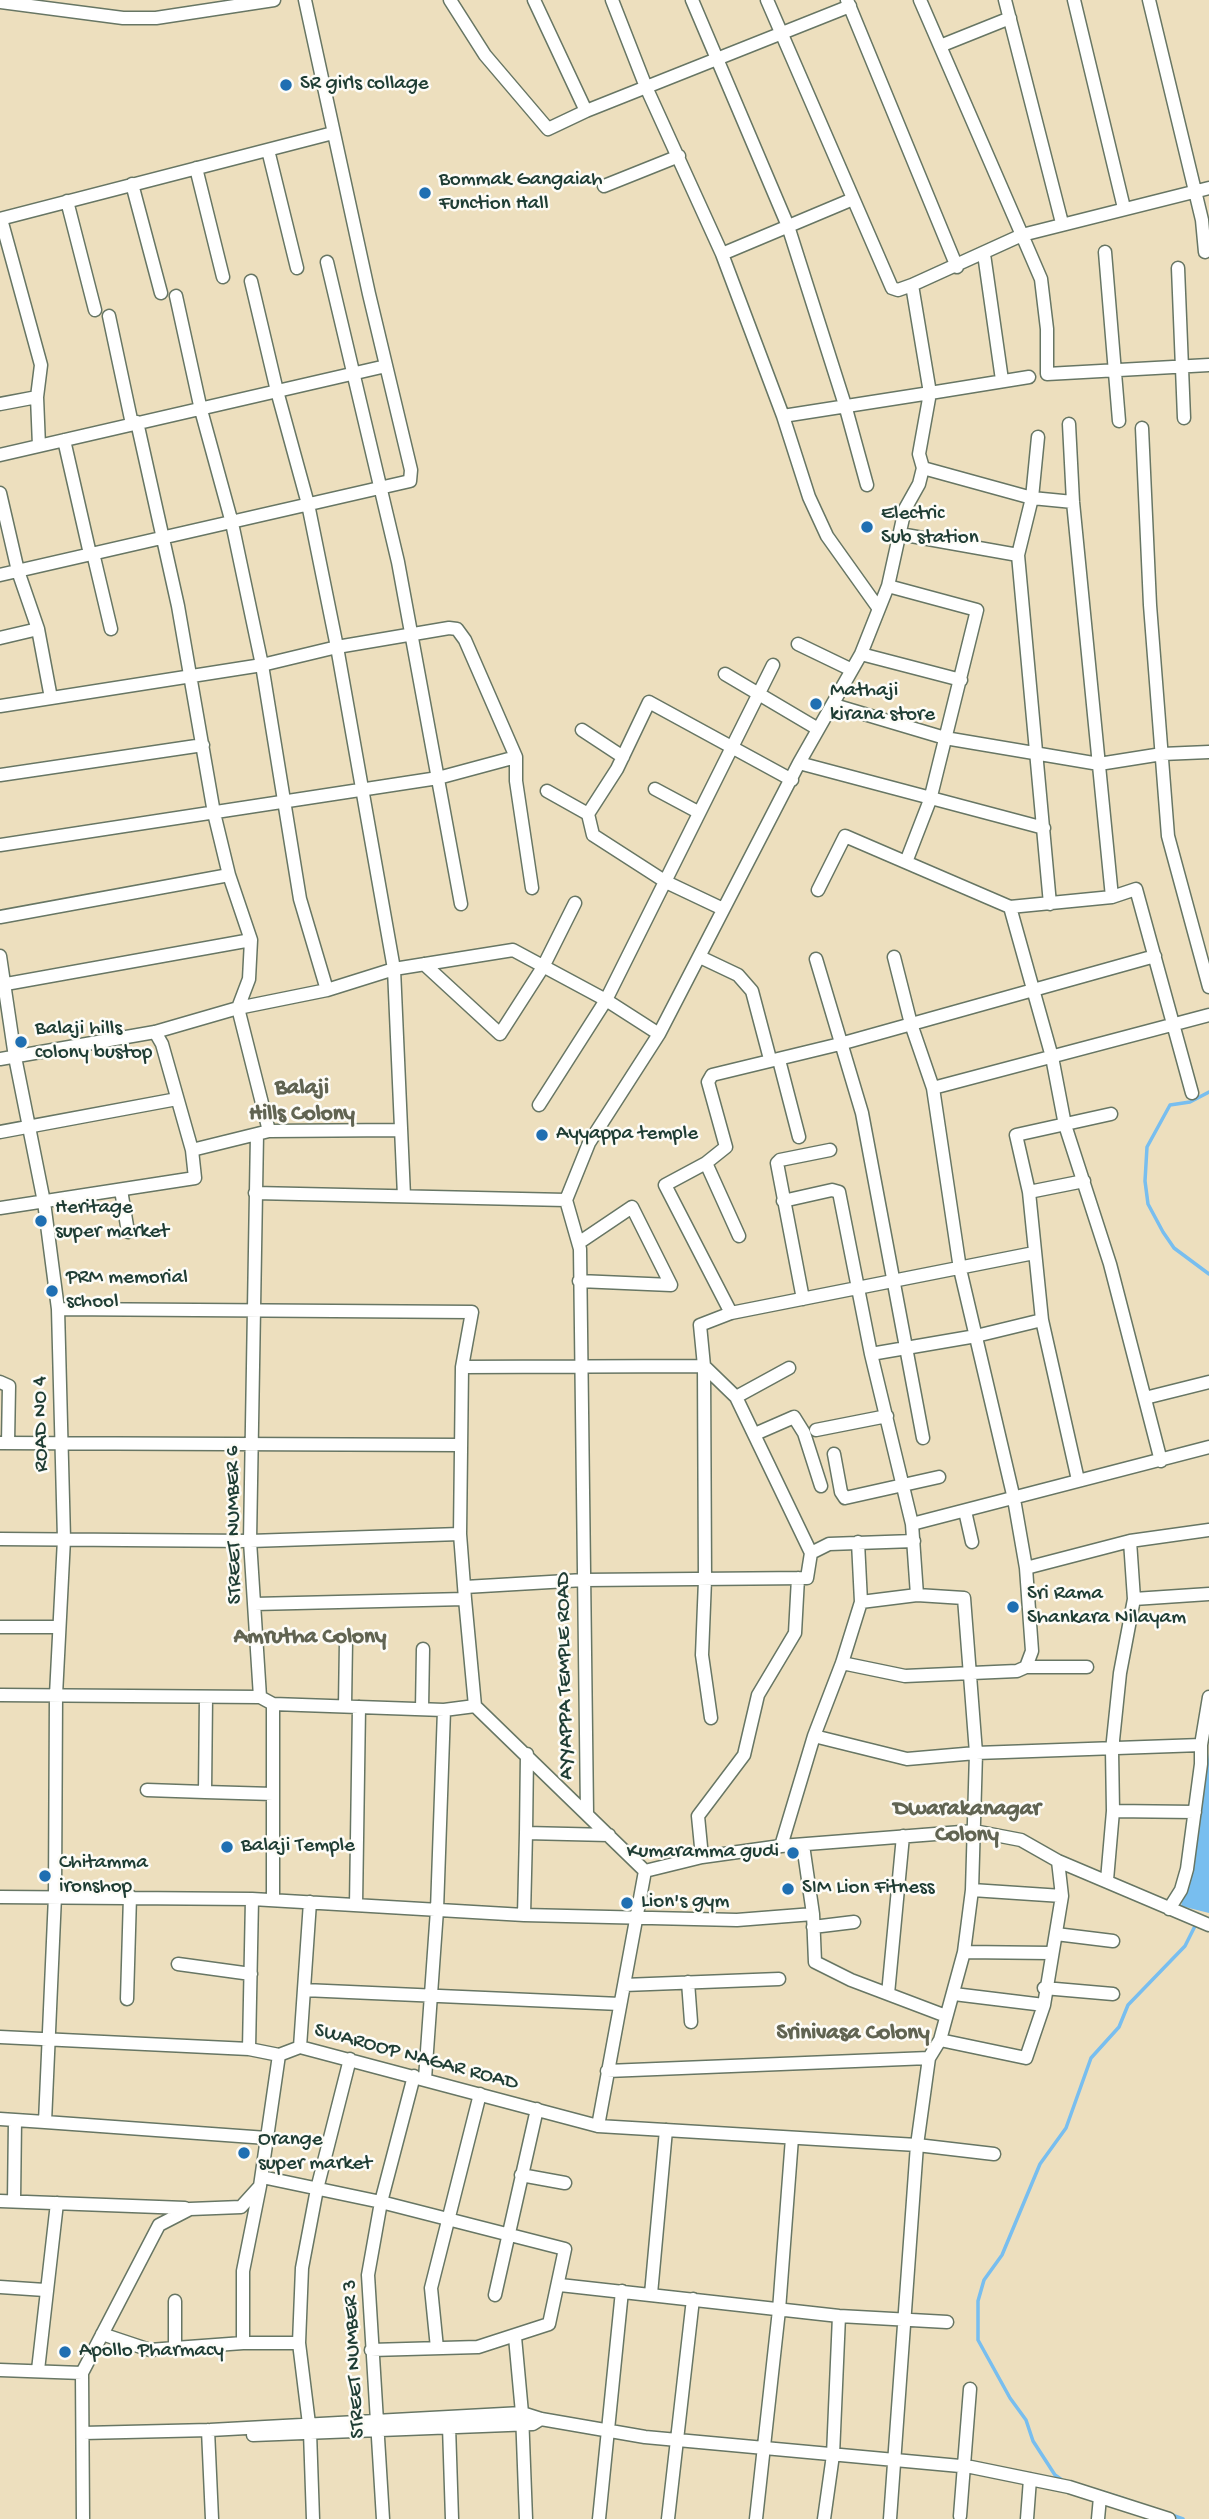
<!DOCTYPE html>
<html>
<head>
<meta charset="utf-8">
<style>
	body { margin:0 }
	canvas { display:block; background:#eddfbe }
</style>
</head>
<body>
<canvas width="1209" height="2519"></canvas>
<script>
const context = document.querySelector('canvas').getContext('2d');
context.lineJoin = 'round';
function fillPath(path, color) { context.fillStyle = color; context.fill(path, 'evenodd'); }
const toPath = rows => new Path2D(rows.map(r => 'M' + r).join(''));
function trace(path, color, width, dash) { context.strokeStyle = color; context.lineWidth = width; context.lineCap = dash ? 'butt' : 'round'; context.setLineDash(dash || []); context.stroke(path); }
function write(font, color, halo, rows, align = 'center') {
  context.font = font + ' "Gochi Hand",sans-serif'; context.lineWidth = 5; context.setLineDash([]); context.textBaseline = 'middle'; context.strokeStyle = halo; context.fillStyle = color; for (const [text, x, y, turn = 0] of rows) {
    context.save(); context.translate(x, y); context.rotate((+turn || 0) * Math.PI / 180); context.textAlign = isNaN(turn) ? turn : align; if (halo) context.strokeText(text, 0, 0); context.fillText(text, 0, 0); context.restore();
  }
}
fillPath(toPath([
	[1209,1753,1209,1913,1181,1906,1195,1847]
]), '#78beef');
trace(toPath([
	[1209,1092,1190,1102,1170,1105,1147,1147,1145,1181,1148,1204,1163,1232,1174,1248,1209,1274],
	[1062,2480,1055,2475,1033,2441,1026,2420,1010,2398,978,2340,978,2301,984,2280,1002,2255,1040,2164,1066,2128,1091,2058,1119,2027,1128,2005,1185,1946,1196,1924],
	[1079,2485,1125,2499],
	[1172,2515,1183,2519]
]), '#78beef', 3.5);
const minor = toPath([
	[450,0,485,55,548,129,586,111],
	[534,0,586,111,850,6],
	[612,0,646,87,722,254,783,416,809,497,827,536,879,609],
	[692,0,788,226,845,405,867,485],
	[767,0,892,288,898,290,912,285],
	[847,0,957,267],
	[920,0,1022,235,1209,188],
	[1005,0,1062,223],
	[1074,0,1124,208],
	[1149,0,1202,220,1205,252],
	[0,2,123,18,156,18,274,0],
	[940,46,1010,18],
	[268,150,297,268],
	[196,168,223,277],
	[132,184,161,293],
	[604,186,679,156],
	[67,201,95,310],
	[0,219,333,133],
	[1,219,41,365,37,397,39,446],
	[1105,252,1119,421],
	[722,254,853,199],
	[984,254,1002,380],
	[327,262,398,562,461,904],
	[1178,268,1184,418],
	[251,281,277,391,308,504,337,647,394,969,404,1196],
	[176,296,201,410,232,523,262,665,300,899,327,990],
	[109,316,132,424],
	[1029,377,930,393,912,285,1022,235,1041,279,1047,329,1047,374,1209,365],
	[0,404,37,397],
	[137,422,178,606,214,813,229,875,251,940,249,979,238,1008,269,1131],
	[1069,424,1073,502,1112,897],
	[1142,428,1150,605,1168,836,1209,987],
	[1038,437,1032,498,1018,555,1050,904],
	[64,440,90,554],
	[0,455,386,366],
	[923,468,1032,498,1073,502],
	[0,493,18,571,38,629,51,698],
	[900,534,1018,555],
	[93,553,111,629],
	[0,575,410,481,411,470,369,294,305,0],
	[888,586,977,610,930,800,906,862],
	[0,638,38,629],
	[798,644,852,670],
	[861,654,961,680],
	[725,674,818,729],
	[834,705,945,738,1099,764,1162,754,1209,752],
	[0,706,262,665,337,647,449,628,457,629,465,640,516,757],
	[582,730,623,757],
	[799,763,1044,828],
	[0,775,203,745],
	[655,789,698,812],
	[547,791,588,814],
	[0,845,438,778,516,757,516,781,532,888],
	[818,890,845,836,1010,907],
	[723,909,666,882,593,835,588,814,617,769,649,702,792,780],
	[0,917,229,875],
	[0,956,15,1057,44,1202,58,1309,64,1539,56,1695,55,1896,45,2122,267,2138],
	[700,957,738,975,752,991,770,1059],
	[816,959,862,1113,923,1438],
	[424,964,500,1034,543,967,575,903],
	[0,985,251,940],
	[0,1059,155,1032,238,1008,327,990,394,969,513,950,606,1000,659,1034],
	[779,1060,799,1137],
	[933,1088,1209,1015],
	[539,1105,606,1000,773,665],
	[0,1132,177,1099],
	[257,1134,250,1541,260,1697],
	[192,1150,269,1131,399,1130],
	[706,1163,739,1236],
	[121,1190,128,1232],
	[1029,1192,1084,1181],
	[255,1193,566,1200],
	[566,1200,589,1143,659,1034,799,763,861,654,888,586,905,509,919,484,923,468,919,454,930,393,783,416],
	[566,1200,580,1249,587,1813],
	[783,1201,832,1190,839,1192,871,1354,912,1524,917,1595],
	[0,1208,195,1178,192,1150,162,1044,155,1032],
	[579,1281,671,1285,632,1207,580,1242],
	[803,1299,777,1163,780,1160,830,1150],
	[58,1309,472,1312,462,1367,460,1534],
	[731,1313,665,1185,706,1163,726,1147,708,1082,712,1075,840,1044,1155,956],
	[871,1354,976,1336,1042,1320],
	[704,1366,705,1580,702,1655,711,1718],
	[704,1366,736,1397,811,1553],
	[462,1367,704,1366,700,1325,731,1313,1034,1253],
	[0,1382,9,1386,8,1443],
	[736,1397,789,1368],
	[1145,1398,1209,1382],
	[816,1430,887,1416],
	[755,1434,794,1417,804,1433,821,1486],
	[0,1443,461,1445],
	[834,1454,841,1492,845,1498,939,1477],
	[1161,1461,1110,1264,1065,1125,1052,1057,1010,907,1112,897,1136,889,1192,1093],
	[1078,1480,1042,1320,1029,1192,1016,1135,1111,1114],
	[965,1511,972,1542],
	[912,1524,1209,1447],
	[0,1539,250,1541,460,1534,465,1599],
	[1026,1568,1130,1541,1209,1530],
	[465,1587,584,1580,807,1578,811,1553,829,1544,914,1541],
	[1134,1599,1209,1594],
	[861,1602,917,1595,964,1598,976,1753,972,1890,964,1952,940,2040,929,2058,917,2145,890,2519],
	[254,1604,465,1599,475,1706],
	[0,1627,59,1627],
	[842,1663,905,1676,1017,1671,1026,1667,1032,1651,1026,1568,1014,1499,960,1269,933,1088,911,1024,894,957],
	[1026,1667,1087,1667],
	[0,1695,260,1697,273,1704,444,1710,475,1706,645,1871],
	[206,1697,205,1792,273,1794],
	[273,1704,273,1900],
	[345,1706,346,1641],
	[422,1709,423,1649],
	[814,1736,907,1759,976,1753,1201,1745,1209,1697],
	[527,1754,526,1833,609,1835],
	[147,1790,205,1792],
	[1113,1811,1195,1812],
	[803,1845,813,1914,815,1962,851,1980,946,2016],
	[781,1846,814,1736,842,1663,861,1602,858,1542],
	[702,1857,698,1816,744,1755,758,1695,795,1633,798,1578],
	[645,1871,702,1857,781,1846,974,1831,1021,1840,1058,1861,1209,1925],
	[1107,1880,1113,1811,1112,1750,1120,1673,1134,1599,1130,1541],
	[972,1890,1062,1896],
	[0,1897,252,1899,524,1915,737,1920,813,1914],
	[356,1905,359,1707],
	[1169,1909,1181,1890,1187,1869,1201,1764,1201,1745],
	[524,1915,526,1833],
	[813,1927,854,1922],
	[1056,1934,1113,1941],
	[964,1952,1051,1953],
	[178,1964,251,1974],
	[688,1982,691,2022],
	[624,1985,779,1979],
	[1044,1988,1113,1994],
	[304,1990,620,2004],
	[888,1994,903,1836],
	[954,1994,1044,2005],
	[127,1999,130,1896],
	[0,2037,249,2049,279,2055],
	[940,2040,1026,2058,1044,2005,1062,1896,1058,1861],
	[300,2047,310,1902],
	[249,2049,252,1899],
	[279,2055,300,2047,598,2126,917,2145,994,2154],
	[607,2071,929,2058],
	[425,2079,437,1910,444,1710],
	[0,2119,45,2122],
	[598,2126,645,1871],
	[521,2175,565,2183],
	[262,2177,381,2202,565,2249,549,2324,478,2347,371,2350],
	[260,2186,243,2271,243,2343,299,2343],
	[0,2201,185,2208],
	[14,2201,15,2120],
	[560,2285,839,2316,947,2322],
	[0,2287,45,2290],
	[651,2294,666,2130],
	[495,2295,537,2109],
	[175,2301,175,2348,243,2343],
	[102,2334,150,2350,175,2348],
	[515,2337,522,2413,526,2519],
	[437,2348,431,2288,480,2094],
	[0,2370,82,2373],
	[38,2370,57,2203],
	[449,2426,452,2519],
	[208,2430,212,2519],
	[83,2433,210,2430,522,2413,541,2419,645,2437,971,2467,1069,2487,1169,2519],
	[253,2435,533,2424,541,2419],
	[960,2516,970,2389],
	[83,2519,82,2373,159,2225,190,2209,241,2207,260,2186,279,2055],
	[313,2519,310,2432,299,2343,302,2268,317,2189,350,2059],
	[383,2519,368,2275,381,2202,414,2076],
	[599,2519,622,2291],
	[668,2519,693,2299],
	[756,2519,779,2310,792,2138],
	[824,2519,833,2455,839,2316],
	[1027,2519,1030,2479],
	[1098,2519,1100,2497]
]);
trace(minor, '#677664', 15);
trace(minor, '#fff', 12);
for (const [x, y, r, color] of [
	[286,85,7,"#1f6fb2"],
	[425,193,7,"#1f6fb2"],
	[867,527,7,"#1f6fb2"],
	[816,704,7,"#1f6fb2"],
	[21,1042,7,"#1f6fb2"],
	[542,1135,7,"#1f6fb2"],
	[41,1221,7,"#1f6fb2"],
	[52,1291,7,"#1f6fb2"],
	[1013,1607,7,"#1f6fb2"],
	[227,1847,7,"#1f6fb2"],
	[793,1853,7,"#1f6fb2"],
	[45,1876,7,"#1f6fb2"],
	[788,1889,7,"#1f6fb2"],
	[627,1903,7,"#1f6fb2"],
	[244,2153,7,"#1f6fb2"],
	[65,2352,7,"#1f6fb2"]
]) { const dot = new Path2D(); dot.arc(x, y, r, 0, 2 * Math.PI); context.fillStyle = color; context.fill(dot); trace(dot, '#fdfcf7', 2.5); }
write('21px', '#1f3d34', '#fdfcf7', [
	["SR girls collage",300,85],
	["Bommak Gangaiah",439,181],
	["Function Hall",439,205],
	["Electric",881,515],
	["Sub station",881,539],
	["Mathaji",830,692],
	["kirana store",830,716],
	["Balaji hills",35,1030],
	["colony bustop",35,1054],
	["Ayyappa temple",556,1135],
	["Heritage",55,1209],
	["super market",55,1233],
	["PRM memorial",66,1279],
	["school",66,1303],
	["Sri Rama",1027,1595],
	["Shankara Nilayam",1027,1619],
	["Balaji Temple",241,1847],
	["Kumaramma gudi",779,1853,"right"],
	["Chitamma",59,1864],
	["ironshop",59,1888],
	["SIM Lion Fitness",802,1889],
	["Lion's gym",641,1903],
	["Orange",258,2141],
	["super market",258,2165],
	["Apollo Pharmacy",79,2352]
], 'left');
write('21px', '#1f3d34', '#fdfcf7', [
	["ROAD NO 4",42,1424,-91],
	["STREET NUMBER 6",235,1525,-91],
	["AYYAPPA TEMPLE ROAD",566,1676,-91],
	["SWAROOP NAGAR ROAD",416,2058,15],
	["STREET NUMBER 3",355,2359,-93]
]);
write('bold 23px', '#616452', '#fdfcf7', [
	["Balaji",302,1089],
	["Hills Colony",302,1115],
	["Amrutha Colony",310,1638],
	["Dwarakanagar",967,1810],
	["Colony",967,1836],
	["Srinivasa Colony",853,2034]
]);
</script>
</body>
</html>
